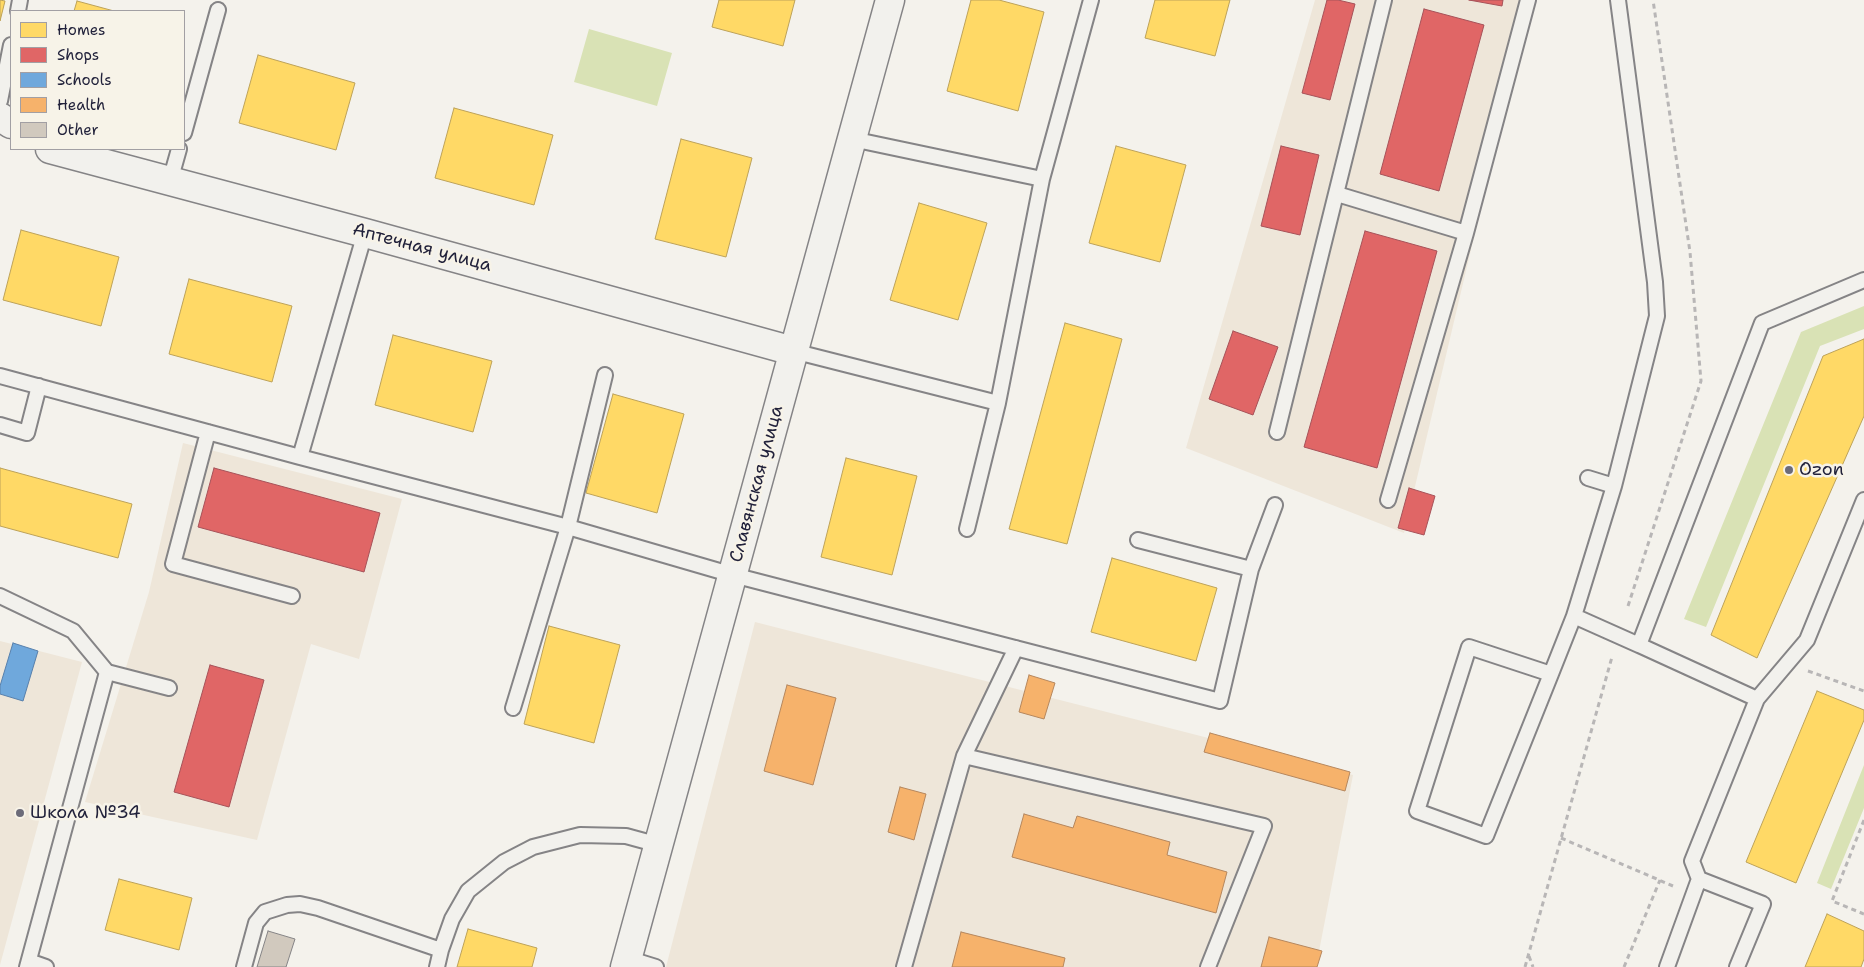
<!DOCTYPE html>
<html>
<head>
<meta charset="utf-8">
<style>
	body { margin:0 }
	#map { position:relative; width:1864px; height:967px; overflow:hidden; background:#f4f2ec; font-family:"Shantell Sans",sans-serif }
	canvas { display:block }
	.legend { position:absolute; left:10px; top:10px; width:175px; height:140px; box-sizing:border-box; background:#f7f3e8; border:1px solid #a29fa3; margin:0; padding:6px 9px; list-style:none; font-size:15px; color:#22223b }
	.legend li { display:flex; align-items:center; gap:10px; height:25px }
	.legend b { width:25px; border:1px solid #a29fa3 }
</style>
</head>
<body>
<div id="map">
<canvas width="1864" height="967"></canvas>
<ul class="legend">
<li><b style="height:14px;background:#ffd966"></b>Homes</li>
<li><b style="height:14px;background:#e06666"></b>Shops</li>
<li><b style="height:14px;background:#6fa8dc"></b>Schools</li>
<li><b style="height:14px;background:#f6b26b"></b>Health</li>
<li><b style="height:14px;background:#d1c9be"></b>Other</li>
</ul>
</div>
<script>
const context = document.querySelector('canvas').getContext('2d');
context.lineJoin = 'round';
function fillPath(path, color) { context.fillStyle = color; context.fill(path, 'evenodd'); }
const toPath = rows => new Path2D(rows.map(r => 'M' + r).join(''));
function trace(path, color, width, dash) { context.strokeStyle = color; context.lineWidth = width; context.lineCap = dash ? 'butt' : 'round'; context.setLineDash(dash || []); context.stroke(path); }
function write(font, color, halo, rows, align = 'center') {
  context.font = font + ' "Shantell Sans",sans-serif'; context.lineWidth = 5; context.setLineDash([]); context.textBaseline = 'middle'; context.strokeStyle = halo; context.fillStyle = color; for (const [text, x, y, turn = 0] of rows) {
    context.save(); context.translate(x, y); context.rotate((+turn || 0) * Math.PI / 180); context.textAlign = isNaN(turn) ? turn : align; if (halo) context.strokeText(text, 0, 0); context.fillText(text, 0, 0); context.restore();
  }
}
fillPath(toPath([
	[1315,0,1530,0,1404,533,1186,448],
	[183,443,402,499,359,659,311,644,257,840,85,802,149,592],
	[755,622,1353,775,1316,967,666,967],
	[0,641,82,662,0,965]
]), '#eee6d9');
fillPath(toPath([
	[589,29,672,53,657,106,574,82],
	[1864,306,1864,329,1820,346,1706,627,1684,619,1801,332],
	[1864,765,1864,808,1831,889,1817,883]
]), '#d9e2b5');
const homes = toPath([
	[0,0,5,1,0,21,0,0],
	[719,0,795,0,783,46,712,27,719,0],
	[971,0,999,0,1044,12,1018,111,947,91,971,0],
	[1155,0,1230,0,1215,56,1145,38,1155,0],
	[77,1,114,11,74,11,77,1],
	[258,55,355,83,336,150,239,123,258,55],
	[454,108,553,135,534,205,435,178,454,108],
	[681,139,752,158,726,257,655,239,681,139],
	[1116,146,1186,165,1160,262,1089,243,1116,146],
	[919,203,987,223,958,320,890,300,919,203],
	[21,230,119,257,101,326,3,300,21,230],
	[189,279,292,306,272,382,169,354,189,279],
	[1065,323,1122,339,1067,544,1009,529,1065,323],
	[393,335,492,361,473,432,375,405,393,335],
	[1864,339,1864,416,1757,658,1711,635,1823,356,1864,339],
	[613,394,684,414,657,513,586,493,613,394],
	[846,458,917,476,892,575,821,557,846,458],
	[0,468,132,504,118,558,0,526,0,468],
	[1112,558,1217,588,1196,661,1091,632,1112,558],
	[549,626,620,645,594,743,524,724,549,626],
	[1817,691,1864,710,1864,720,1796,883,1746,862,1817,691],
	[119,879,192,898,179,950,105,930,119,879],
	[1827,914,1864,931,1864,959,1861,967,1805,967,1827,914],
	[468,929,537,948,532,967,457,967,468,929]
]);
fillPath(homes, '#ffd966');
trace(homes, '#bda259', 1);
const shops = toPath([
	[1327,0,1338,0,1355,4,1330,100,1302,93,1327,0],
	[1469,0,1503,0,1502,6,1469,0],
	[1424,9,1484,25,1439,191,1380,174,1424,9],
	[1281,146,1319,155,1300,235,1261,226,1281,146],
	[1365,231,1437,251,1377,468,1304,447,1365,231],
	[1233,331,1278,347,1253,415,1209,399,1233,331],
	[214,468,380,513,364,572,198,527,214,468],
	[1409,488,1435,496,1424,535,1398,528,1409,488],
	[210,665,264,680,229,807,174,792,210,665]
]);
fillPath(shops, '#e06666');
trace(shops, '#a75259', 1);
const schools = toPath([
	[13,643,38,651,23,701,0,694,0,686,13,643]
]);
fillPath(schools, '#6fa8dc');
trace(schools, '#5880ac', 1);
const health = toPath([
	[1029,675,1055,683,1044,719,1019,712,1029,675],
	[787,685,836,698,813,785,764,771,787,685],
	[1210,733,1350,772,1345,791,1204,752,1210,733],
	[900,787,926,794,914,840,888,832,900,787],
	[1024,814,1073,828,1077,816,1170,842,1167,855,1227,872,1216,913,1012,857,1024,814],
	[961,932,1065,958,1063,967,952,967,961,932],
	[1269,937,1322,951,1317,967,1261,967,1269,937]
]);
fillPath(health, '#f6b26b');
trace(health, '#b6875d', 1);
const building = toPath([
	[268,931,295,939,286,967,257,967,268,931]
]);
fillPath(building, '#d1c9be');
trace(building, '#858486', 1);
const lane = toPath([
	[1618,0,1655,282,1657,316,1614,486,1574,616,1639,645,1762,323,1864,280],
	[18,11,20,0],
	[0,101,11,45],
	[184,133,218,10],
	[852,139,1042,179],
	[170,181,179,149],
	[1337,194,1466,233],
	[793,351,998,403],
	[0,376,300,457,365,233],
	[0,425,27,433,39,386],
	[208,432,173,564,292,596],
	[1277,432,1384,0],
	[300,457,568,527,733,575,1220,701,1251,569,1275,505],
	[1588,478,1614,486],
	[1388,500,1466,233,1528,0],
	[967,529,998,403,1042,179,1091,0],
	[1138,540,1251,569],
	[0,596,73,631,107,672,27,967],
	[1639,645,1757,699],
	[107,672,169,688],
	[1551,674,1469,647,1417,811,1486,836,1551,674,1574,616],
	[513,708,568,527,605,375],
	[964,756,1264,826,1208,967],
	[441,950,452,919,468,891,504,862,533,847,580,835,626,836,659,845],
	[627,958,656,967],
	[29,961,46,967],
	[244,967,256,923,265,912,287,905,300,904,318,908,441,950,437,967],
	[904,967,964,756,1016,648],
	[1667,967,1699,879],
	[1737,967,1763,904,1699,879,1692,861,1757,699,1807,640,1864,500]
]);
const street = toPath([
	[0,117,11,124],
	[50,149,365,233,793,351],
	[625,967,890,0]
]);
trace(lane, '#858486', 18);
trace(street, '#858486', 31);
trace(toPath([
	[1628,606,1701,381,1690,252,1653,0],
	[1808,671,1864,691],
	[1864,820,1832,901,1864,914],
	[1561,838,1673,886],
	[1529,956,1533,967],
	[1525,967,1612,657],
	[1624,967,1660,880]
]), '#b8b6b6', 3, [5, 4]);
trace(lane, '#f2f1ed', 14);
trace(street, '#f2f1ed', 28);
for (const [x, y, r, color] of [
	[1789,470,5,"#6c6b79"],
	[20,813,5,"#6c6b79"]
]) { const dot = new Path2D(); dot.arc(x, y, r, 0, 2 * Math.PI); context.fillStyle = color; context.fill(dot); trace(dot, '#f7f3e8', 2); }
write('18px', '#22223b', '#f7f3e8', [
	["Аптечная улица",422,248,15],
	["Славянская улица",757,484,-75]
]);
write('18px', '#22223b', '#f7f3e8', [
	["Ozon",1799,470],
	["Школа №34",30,813]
], 'left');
</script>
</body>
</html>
